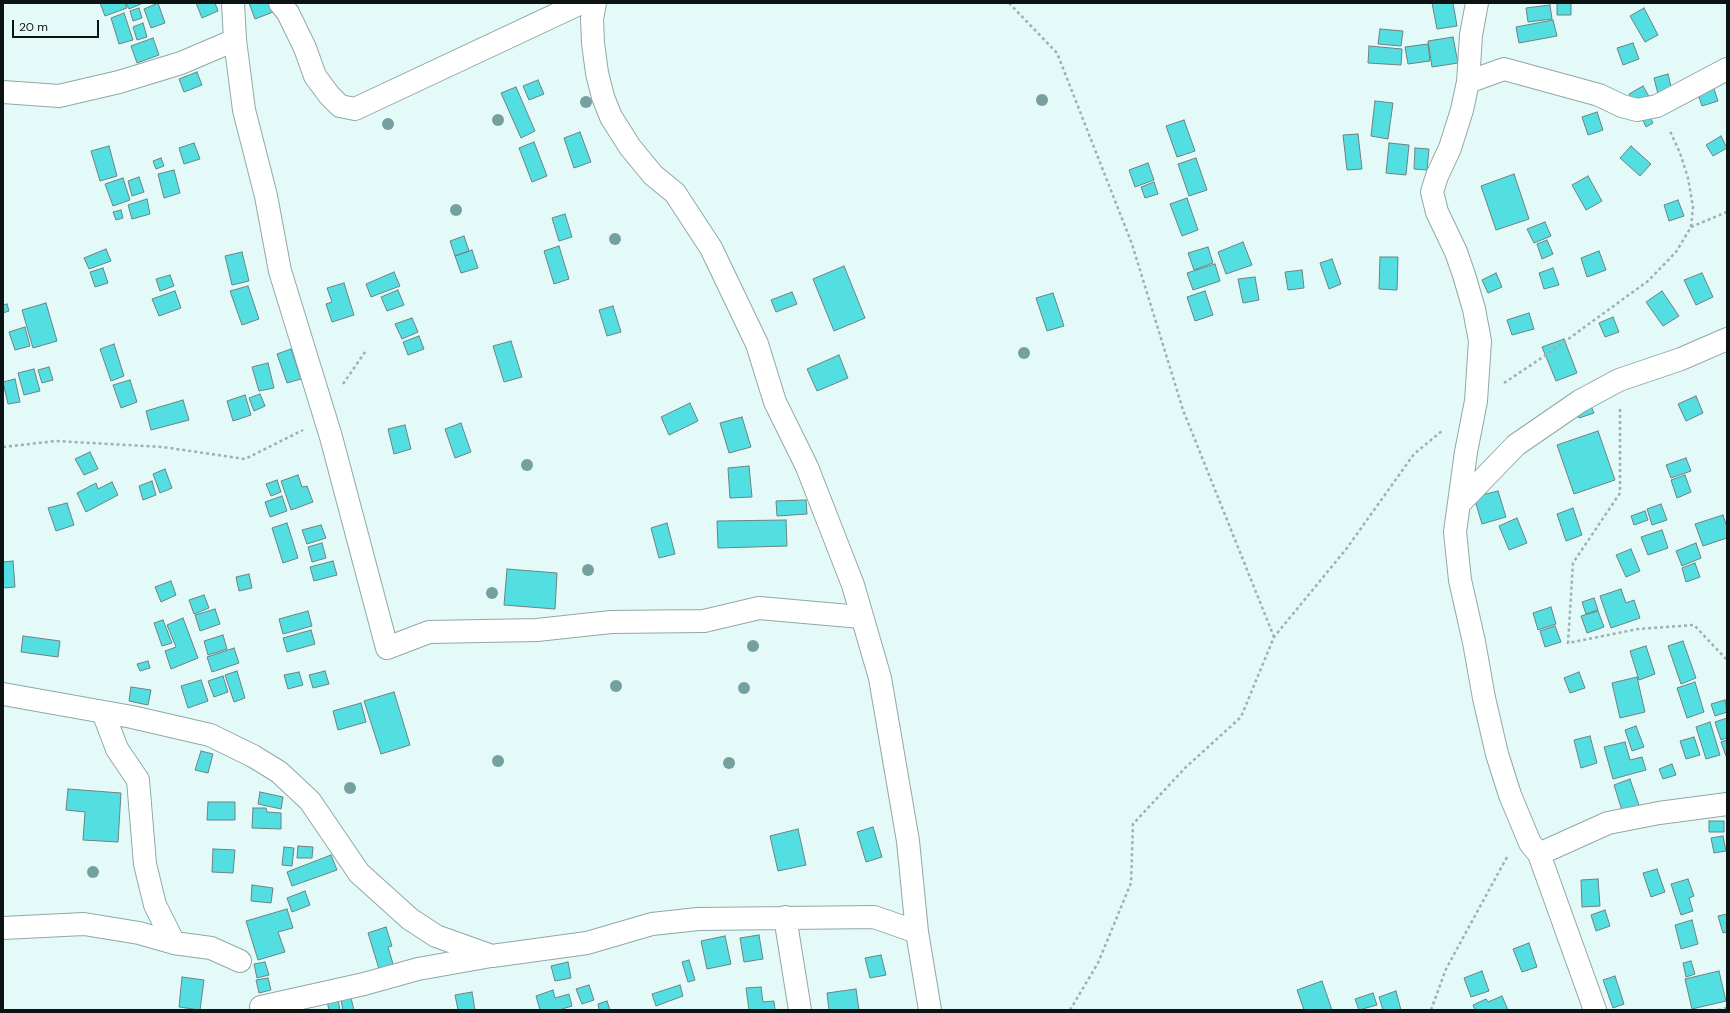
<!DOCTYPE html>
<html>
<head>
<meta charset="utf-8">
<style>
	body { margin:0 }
	#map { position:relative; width:1730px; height:1013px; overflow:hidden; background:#e3faf9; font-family:"DM Sans",sans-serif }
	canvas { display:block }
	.frame { position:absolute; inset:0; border:4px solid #0b1313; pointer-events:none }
	.scale { position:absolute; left:12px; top:20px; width:87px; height:18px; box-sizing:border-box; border:2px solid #0b1313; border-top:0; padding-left:5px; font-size:12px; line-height:14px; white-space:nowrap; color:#0b1313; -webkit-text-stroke:3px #e3faf9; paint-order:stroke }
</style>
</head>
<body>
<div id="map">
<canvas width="1730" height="1013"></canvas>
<div class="frame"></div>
<div class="scale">20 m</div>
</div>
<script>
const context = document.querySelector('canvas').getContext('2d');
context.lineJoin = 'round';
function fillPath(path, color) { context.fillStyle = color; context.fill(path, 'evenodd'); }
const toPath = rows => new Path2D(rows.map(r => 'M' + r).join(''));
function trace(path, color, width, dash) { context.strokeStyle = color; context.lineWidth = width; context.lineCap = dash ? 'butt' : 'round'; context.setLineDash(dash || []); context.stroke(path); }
const building = toPath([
	[100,3,125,3,127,8,105,16,100,3],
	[126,3,141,3,141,4,129,9,126,3],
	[158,3,165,23,151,28,144,9,158,3],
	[196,3,215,3,218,11,202,18,196,3],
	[249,3,269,3,273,12,255,19,249,3],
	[1432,3,1453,3,1457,26,1437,29,1432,3],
	[1557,3,1571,3,1571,15,1557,15,1557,3],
	[1550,5,1552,19,1528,22,1526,8,1550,5],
	[139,8,142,18,133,21,130,11,139,8],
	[1644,8,1658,35,1645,42,1630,16,1644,8],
	[124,13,133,40,119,44,111,18,124,13],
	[1553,20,1557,36,1519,43,1516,27,1553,20],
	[143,23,147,37,137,40,133,27,143,23],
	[1380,29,1403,31,1401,46,1378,44,1380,29],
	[1453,37,1458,63,1432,67,1428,41,1453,37],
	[153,38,159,55,137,63,131,46,153,38],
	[1633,43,1639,59,1623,65,1617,48,1633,43],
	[1428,44,1430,61,1408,64,1405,47,1428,44],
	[1369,46,1402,49,1401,65,1368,63,1369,46],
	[197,72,202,85,184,92,179,79,197,72],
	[1668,74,1672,91,1658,94,1654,78,1668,74],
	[538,80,544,94,529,100,523,86,538,80],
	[1643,86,1651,100,1637,108,1629,94,1643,86],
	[1713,86,1718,101,1702,106,1697,91,1713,86],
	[516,87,535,131,521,138,501,93,516,87],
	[1375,101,1393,103,1388,139,1371,136,1375,101],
	[1597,112,1603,130,1588,135,1582,117,1597,112],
	[1649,115,1653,123,1646,127,1642,118,1649,115],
	[1184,120,1195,151,1177,157,1166,126,1184,120],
	[580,132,591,162,574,168,564,138,580,132],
	[1358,134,1362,169,1347,170,1343,135,1358,134],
	[1721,136,1727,148,1713,156,1706,145,1721,136],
	[534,142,547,176,532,182,519,148,534,142],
	[194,143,200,159,184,164,179,148,194,143],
	[1389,143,1409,145,1406,175,1386,173,1389,143],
	[109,146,117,176,100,181,91,151,109,146],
	[1631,146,1651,164,1640,176,1620,158,1631,146],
	[1415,148,1429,149,1427,170,1414,169,1415,148],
	[161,158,164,166,156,169,153,161,161,158],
	[1196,158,1207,190,1189,196,1178,164,1196,158],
	[1148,163,1154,180,1135,187,1129,170,1148,163],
	[174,170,180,193,164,198,158,174,174,170],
	[1514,174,1529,219,1496,230,1481,186,1514,174],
	[1588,176,1602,201,1586,210,1572,185,1588,176],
	[139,177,144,192,132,196,128,181,139,177],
	[123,178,130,200,113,206,105,184,123,178],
	[1154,182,1158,194,1145,198,1141,187,1154,182],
	[1187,198,1198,230,1182,236,1170,204,1187,198],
	[147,199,150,214,132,219,128,205,147,199],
	[1678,200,1684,216,1669,221,1664,205,1678,200],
	[121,210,123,218,116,220,113,212,121,210],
	[565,214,572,237,559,241,552,218,565,214],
	[1545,222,1551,236,1534,243,1527,229,1545,222],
	[464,236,469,251,455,256,450,241,464,236],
	[1547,240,1553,254,1542,259,1537,244,1547,240],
	[1243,242,1252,265,1226,274,1218,252,1243,242],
	[559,246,569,279,554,284,544,251,559,246],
	[1208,247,1213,263,1194,270,1188,253,1208,247],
	[106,249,111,261,89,269,84,258,106,249],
	[472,250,478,268,461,273,455,256,472,250],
	[1599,251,1606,270,1587,277,1581,258,1599,251],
	[242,252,249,281,232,285,225,256,242,252],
	[1380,257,1398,257,1397,290,1379,289,1380,257],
	[1332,259,1341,284,1329,289,1320,263,1332,259],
	[1215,264,1220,281,1193,290,1187,273,1215,264],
	[844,266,865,318,834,331,813,279,844,266],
	[103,268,108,283,95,287,90,272,103,268],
	[1553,268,1559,285,1544,289,1539,273,1553,268],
	[1302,270,1304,288,1288,290,1285,272,1302,270],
	[394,272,400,286,371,297,366,284,394,272],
	[1496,273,1502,287,1488,293,1482,280,1496,273],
	[1702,273,1713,297,1696,305,1684,280,1702,273],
	[170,275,174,286,160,291,156,279,170,275],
	[1255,277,1259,300,1243,303,1238,279,1255,277],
	[344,283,354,315,332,322,326,304,332,302,327,288,344,283],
	[248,286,259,319,242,325,230,291,248,286],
	[398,290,404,305,387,311,381,297,398,290],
	[175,291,181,308,159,316,152,299,175,291],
	[1205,291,1213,315,1195,321,1187,297,1205,291],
	[1662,291,1679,316,1663,326,1646,302,1662,291],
	[792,292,797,304,776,312,771,300,792,292],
	[1053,293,1064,326,1047,331,1036,298,1053,293],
	[46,303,57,341,33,348,22,310,46,303],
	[7,304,9,311,3,313,3,305,7,304],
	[613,306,621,332,607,336,599,310,613,306],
	[1529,313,1534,329,1512,335,1507,320,1529,313],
	[1613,317,1619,332,1605,337,1599,323,1613,317],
	[412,318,418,332,402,339,395,324,412,318],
	[25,327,30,346,15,350,9,332,25,327],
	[419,336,424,349,408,355,403,342,419,336],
	[1564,339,1577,373,1556,381,1542,347,1564,339],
	[511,341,522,377,504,382,493,346,511,341],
	[114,344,124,376,111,381,100,349,114,344],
	[291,349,301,379,287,383,277,354,291,349],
	[839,355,848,378,817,391,807,369,839,355],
	[268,363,274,388,259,391,252,367,268,363],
	[49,367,53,380,42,383,38,370,49,367],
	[34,369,40,391,24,395,18,373,34,369],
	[15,379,20,402,8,404,3,382,15,379],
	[130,380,137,402,121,408,113,385,130,380],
	[260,394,265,406,254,411,249,398,260,394],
	[1586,394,1594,413,1579,418,1572,399,1586,394],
	[245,395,251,415,233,421,227,401,245,395],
	[1696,396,1703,413,1686,421,1678,404,1696,396],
	[183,400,189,420,151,430,146,411,183,400],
	[690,403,698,421,669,435,661,417,690,403],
	[742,417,751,447,729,453,720,423,742,417],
	[461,423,471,452,455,458,445,429,461,423],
	[405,425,411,449,394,454,388,429,405,425],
	[1598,431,1615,480,1574,494,1557,445,1598,431],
	[90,452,98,469,84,475,75,459,90,452],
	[1686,458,1691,471,1671,478,1666,465,1686,458],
	[749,466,752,497,730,498,728,468,749,466],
	[165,469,172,488,160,493,153,474,165,469],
	[298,475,302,487,307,486,313,502,291,510,281,481,298,475],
	[1685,475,1691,492,1677,498,1671,480,1685,475],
	[277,480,281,492,271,496,266,484,277,480],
	[152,481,156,495,143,500,139,486,152,481],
	[112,482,118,495,86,512,77,493,96,483,98,489,112,482],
	[1498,491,1506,517,1482,524,1474,497,1498,491],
	[282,496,287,511,270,517,265,502,282,496],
	[806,500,807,514,777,516,776,501,806,500],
	[67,503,74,525,56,531,48,508,67,503],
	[1661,504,1667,520,1652,525,1647,509,1661,504],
	[1573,508,1582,535,1566,541,1557,514,1573,508],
	[1645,511,1648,520,1634,525,1631,516,1645,511],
	[1723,515,1727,527,1727,538,1703,546,1695,524,1723,515],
	[1517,518,1527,543,1509,550,1499,526,1517,518],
	[786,520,787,546,718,548,717,521,786,520],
	[287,523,298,558,283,563,272,528,287,523],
	[667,523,675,554,659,558,651,528,667,523],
	[321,525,326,538,307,544,302,530,321,525],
	[1662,530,1668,548,1648,555,1641,537,1662,530],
	[322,543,326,558,312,562,308,547,322,543],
	[1696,543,1701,558,1682,566,1676,551,1696,543],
	[1631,549,1640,571,1626,577,1616,555,1631,549],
	[13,561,15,587,3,588,3,562,13,561],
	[333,561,337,575,314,581,310,567,333,561],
	[1695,563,1700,577,1686,582,1682,568,1695,563],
	[507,569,557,573,555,609,504,605,507,569],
	[249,574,252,588,239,591,236,577,249,574],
	[171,581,176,595,161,602,155,587,171,581],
	[1621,589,1626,603,1634,600,1640,618,1611,628,1600,596,1621,589],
	[204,595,209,608,194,614,189,600,204,595],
	[1594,598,1598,610,1586,614,1582,602,1594,598],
	[1551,607,1556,624,1538,630,1533,613,1551,607],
	[215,609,220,624,200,631,195,615,215,609],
	[308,611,312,626,283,634,279,619,308,611],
	[1598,611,1604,627,1587,633,1581,616,1598,611],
	[183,618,198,658,171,669,165,651,176,647,167,625,183,618],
	[163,620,172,643,162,646,154,623,163,620],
	[1555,626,1561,642,1545,647,1540,631,1555,626],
	[311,630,315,644,287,652,283,638,311,630],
	[223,635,227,649,208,655,204,641,223,635],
	[23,636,60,641,58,657,21,652,23,636],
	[1683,641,1696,678,1681,684,1668,646,1683,641],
	[1646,646,1655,674,1639,680,1630,651,1646,646],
	[234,648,239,663,212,672,207,657,234,648],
	[148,661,150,668,140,671,137,664,148,661],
	[237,671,245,698,234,702,225,675,237,671],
	[325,671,329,684,313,688,309,675,325,671],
	[299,672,303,685,288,689,284,675,299,672],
	[1579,672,1585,688,1570,693,1564,678,1579,672],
	[223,676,228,692,214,697,208,681,223,676],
	[1637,677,1645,712,1620,718,1612,683,1637,677],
	[201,680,208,701,188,708,181,686,201,680],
	[1695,682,1704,712,1687,718,1677,688,1695,682],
	[131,687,151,690,148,705,129,701,131,687],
	[394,692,410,745,381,754,364,701,394,692],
	[1725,700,1727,712,1715,716,1711,704,1725,700],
	[361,703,366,722,338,730,333,711,361,703],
	[1727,718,1727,738,1721,740,1715,722,1727,718],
	[1710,722,1720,755,1706,759,1696,727,1710,722],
	[1636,726,1644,747,1632,751,1625,730,1636,726],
	[1590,736,1597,763,1581,768,1574,740,1590,736],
	[1694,737,1700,755,1686,759,1680,741,1694,737],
	[1727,740,1727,755,1726,756,1721,742,1727,740],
	[1625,742,1630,760,1642,757,1646,770,1613,779,1604,747,1625,742],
	[201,751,213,754,208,773,195,770,201,751],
	[1672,764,1676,775,1663,779,1659,769,1672,764],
	[1630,779,1641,811,1624,817,1614,785,1630,779],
	[68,789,121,793,118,842,83,840,85,812,66,810,68,789],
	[260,792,283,797,281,809,258,804,260,792],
	[208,802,235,802,235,820,207,820,208,802],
	[253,808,266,808,267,812,281,813,281,829,252,828,253,808],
	[1709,821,1724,821,1724,832,1709,832,1709,821],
	[873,827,882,857,866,862,857,832,873,827],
	[798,829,806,865,778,871,770,836,798,829],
	[1723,836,1726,851,1714,853,1711,838,1723,836],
	[298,846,313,847,312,858,297,858,298,846],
	[284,847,294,848,292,866,282,865,284,847],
	[213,849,235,850,233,873,212,872,213,849],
	[331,855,337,870,292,886,287,872,331,855],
	[1657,869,1665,892,1651,897,1643,873,1657,869],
	[1598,879,1600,906,1582,907,1581,880,1598,879],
	[1688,879,1694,896,1689,898,1693,911,1681,915,1671,884,1688,879],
	[252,885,273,888,271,903,251,901,252,885],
	[305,891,310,905,292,912,287,898,305,891],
	[287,909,293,928,278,932,285,952,258,960,246,921,287,909],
	[1605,910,1610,926,1596,931,1591,915,1605,910],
	[1727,914,1727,932,1723,933,1718,916,1727,914],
	[1692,920,1698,944,1681,949,1675,925,1692,920],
	[386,927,392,946,388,947,393,964,379,969,368,933,386,927],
	[759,935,763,959,744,962,740,938,759,935],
	[725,936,731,964,707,969,701,941,725,936],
	[1529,943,1537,967,1522,972,1513,949,1529,943],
	[881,955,886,975,870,978,865,958,881,955],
	[689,960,695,980,688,982,682,962,689,960],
	[1691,961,1695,974,1686,977,1683,963,1691,961],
	[265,962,269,975,257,978,254,964,265,962],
	[568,962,571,978,555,981,551,966,568,962],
	[1482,971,1489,991,1471,997,1464,978,1482,971],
	[1719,971,1726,1001,1692,1009,1685,979,1719,971],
	[1615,976,1624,1004,1613,1008,1603,980,1615,976],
	[182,977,204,980,200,1010,179,1007,182,977],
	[268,978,271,990,259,993,256,980,268,978],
	[1322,981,1332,1010,1304,1010,1297,990,1322,981],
	[589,985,594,1000,582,1004,576,989,589,985],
	[680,985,683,996,656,1006,652,994,680,985],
	[761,987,763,1002,774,1001,775,1010,749,1010,746,988,761,987],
	[856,989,859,1010,829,1010,827,993,856,989],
	[553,990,555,998,569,994,572,1006,559,1010,540,1010,536,996,553,990],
	[1396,991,1401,1010,1383,1010,1379,997,1396,991],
	[472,992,475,1010,482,1010,458,1010,455,995,472,992],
	[1373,993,1377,1005,1359,1010,1355,999,1373,993],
	[337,995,340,1010,329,1010,326,997,337,995],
	[1502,996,1508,1010,1475,1010,1473,1005,1486,999,1488,1002,1502,996],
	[351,998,354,1010,343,1010,341,1000,351,998],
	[607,1001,610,1010,599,1010,598,1004,607,1001]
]);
fillPath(building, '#53dfe1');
trace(building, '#6e8282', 1);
const minor = toPath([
	[233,3,235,40,244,110,266,196,280,271,331,437,387,648,429,632,537,630,611,622,704,621,759,608,861,617],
	[280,3,288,13,305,48,315,76,329,95,340,106,355,109,581,3],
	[595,3,592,19,593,43,597,73,603,97,611,117,630,147,653,175,675,193,711,248,757,344,775,402,807,467,853,585,880,678,908,841,917,932,930,1010],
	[1477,3,1471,35,1468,82,1462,110,1450,148,1437,176,1432,192,1437,212,1456,252,1464,275,1474,309,1480,341,1476,401,1466,452,1455,532,1460,580,1474,642,1484,698,1497,754,1510,795,1530,843,1539,854,1595,1010],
	[1468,82,1504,69,1599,95,1622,106,1637,110,1657,106,1727,69],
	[3,92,59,96,119,82,181,63,235,40],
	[1459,504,1516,445,1580,401,1619,380,1681,359,1727,339],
	[3,694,132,717,210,735,253,756,279,772,310,801,359,873,410,919,436,936,492,956,587,943,652,924,698,919,874,917,917,932],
	[103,712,117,749,138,780,145,864,155,905,174,943],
	[1539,854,1608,823,1659,813,1727,804],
	[785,917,800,1010],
	[3,928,84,924,139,933,174,943,211,948,240,961],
	[262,1010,261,1007,364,984,418,969,491,956]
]);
trace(minor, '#92a7a7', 24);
trace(toPath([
	[1009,3,1057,53,1132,244,1183,410,1274,637],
	[1691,227,1727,212],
	[1504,383,1549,353,1648,281,1676,252,1691,227,1693,207,1688,178,1680,153,1669,129],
	[343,384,365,352],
	[1620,409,1620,493,1573,563,1568,643,1638,629,1694,625,1727,660],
	[3,447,56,441,163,447,245,459,303,430],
	[1070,1010,1098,963,1131,883,1133,824,1185,768,1241,717,1274,637,1347,548,1414,454,1443,430],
	[1431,1010,1446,969,1507,857],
	[1718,1010,1727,1008]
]), '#9eb1b0', 2.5, [3, 3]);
trace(minor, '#fff', 22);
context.fillStyle = '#76a0a0';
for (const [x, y] of [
	[1042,100],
	[586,102],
	[498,120],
	[388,124],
	[456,210],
	[615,239],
	[1024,353],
	[527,465],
	[588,570],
	[492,593],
	[753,646],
	[616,686],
	[744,688],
	[498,761],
	[729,763],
	[350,788],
	[93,872]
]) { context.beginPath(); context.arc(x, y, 6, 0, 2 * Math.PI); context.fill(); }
</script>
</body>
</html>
